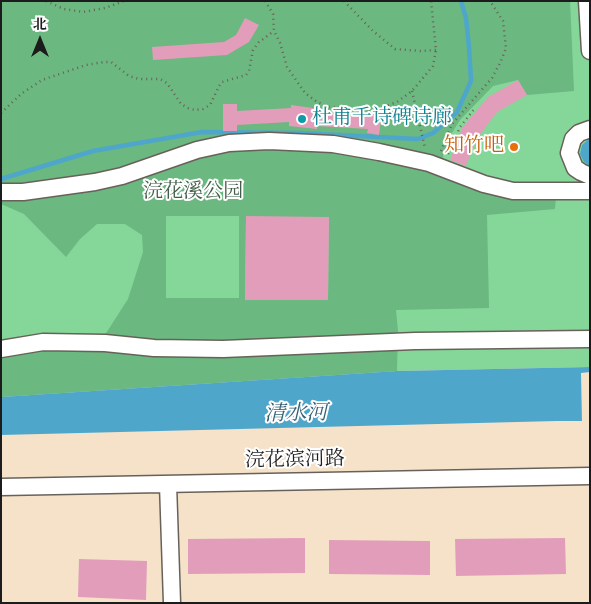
<!DOCTYPE html>
<html>
<head>
<meta charset="utf-8">
<style>
	body { margin:0 }
	#map { position:relative; width:591px; height:604px; overflow:hidden; background:#f5e2c9; font-family:"IM FELL DW Pica","Noto Serif SC",serif }
	canvas { display:block }
	.frame { position:absolute; inset:0; border:2px solid #1c1c1c; pointer-events:none }
	.north { position:absolute; left:15px; top:15px; width:50px; height:50px; -webkit-text-stroke:4px #fff; paint-order:stroke; rotate:0deg; font-size:14px; font-weight:700; line-height:20px; text-align:center; color:#1c1c1c }
	.north::after { content:''; display:block; margin:auto; width:18px; height:22px; background:#1c1c1c; clip-path:polygon(50% 0,100% 100%,50% 72%,0 100%) }
</style>
</head>
<body>
<div id="map">
<canvas width="591" height="604"></canvas>
<div class="frame"></div>
<div class="north">北</div>
</div>
<script>
const context = document.querySelector('canvas').getContext('2d');
context.lineJoin = 'round';
function fillPath(path, color) { context.fillStyle = color; context.fill(path, 'evenodd'); }
const toPath = rows => new Path2D(rows.map(r => 'M' + r).join(''));
function trace(path, color, width, dash) { context.strokeStyle = color; context.lineWidth = width; context.lineCap = dash ? 'butt' : 'round'; context.setLineDash(dash || []); context.stroke(path); }
function write(font, color, halo, rows, align = 'center') {
  context.font = font + ' "IM FELL DW Pica","Noto Serif SC",serif'; context.lineWidth = 4; context.setLineDash([]); context.textBaseline = 'middle'; context.strokeStyle = halo; context.fillStyle = color; for (const [text, x, y, turn = 0] of rows) {
    context.save(); context.translate(x, y); context.rotate((+turn || 0) * Math.PI / 180); context.textAlign = isNaN(turn) ? turn : align; if (halo) context.strokeText(text, 0, 0); context.fillText(text, 0, 0); context.restore();
  }
}
fillPath(toPath([
	[1,1,590,1,590,367,397,371,1,397]
]), '#84d798');
fillPath(toPath([
	[1,1,570,1,574,91,527,95,518,80,493,86,460,120,452,133,443,156,441,173,503,198,556,196,555,209,487,215,489,308,396,310,398,331,397,371,1,397,1,343,103,338,128,299,143,252,142,235,125,224,97,224,80,239,66,257,24,214,1,204],
	[166,216,239,216,239,298,166,298],
	[246,217,329,217,328,300,245,300]
]), '#6bb880');
fillPath(toPath([
	[590,138,590,166,584,162,580,154,582,145],
	[590,367,590,421,557,421,1,435,1,397,397,371]
]), '#4ea6cb');
fillPath(toPath([
	[590,372,590,424,582,423,581,373]
]), '#f5e2c9');
trace(toPath([
	[1,179,93,151,202,132,300,133,418,139,433,133,457,112,471,81,469,47,466,18,461,1]
]), '#4ea6cb', 4.5);
fillPath(toPath([
	[245,18,259,25,249,42,227,55,153,60,152,47,224,42,236,35],
	[518,80,527,95,497,112,476,140,466,166,450,160,462,128,488,97],
	[223,104,237,104,237,111,291,108,291,105,320,109,320,113,369,116,369,111,382,112,379,135,367,133,368,129,317,126,317,129,289,126,289,122,237,125,237,131,223,131],
	[246,216,329,217,328,300,245,300],
	[305,538,305,573,188,574,188,539],
	[565,538,566,574,456,576,455,539],
	[329,540,430,541,430,575,329,574],
	[79,559,147,561,146,600,78,597]
]), '#e29dbb');
const minor = toPath([
	[587,1,590,51],
	[590,129,579,133,573,139,569,153,575,168,581,172,590,176],
	[1,192,23,192,95,182,122,176,197,150,229,143,269,141,333,144,379,152,429,163,484,184,513,191,590,191],
	[1,349,43,342,105,343,154,348,223,349,415,341,590,339],
	[168,484,172,603],
	[1,487,590,476]
]);
trace(minor, '#686159', 19);
trace(toPath([
	[46,1,64,9,83,12,105,8,124,1],
	[265,1,273,14,274,31,280,43,287,67,305,93,317,102,329,107,364,110,381,108,397,102,412,91,433,66,436,50,431,1],
	[344,1,373,31,395,49,421,51,436,50],
	[412,91,425,148],
	[1,113,21,94,42,80,86,65,104,62,111,62,129,76,139,79,160,79,167,83,181,104,188,108,195,110,203,109,210,105,219,86,222,82,246,75,249,71,253,50,259,42,274,31],
	[441,151,452,124,492,78,501,61,506,48,503,21,490,1],
	[448,154,460,127,475,108]
]), '#686159', 2.5, [1, 4]);
trace(minor, '#fff', 16);
for (const [x, y, r, color] of [
	[302,119,5,"#0f9aa8"],
	[514,147,5,"#e8710a"]
]) { const dot = new Path2D(); dot.arc(x, y, r, 0, 2 * Math.PI); context.fillStyle = color; context.fill(dot); trace(dot, '#fff', 2); }
write('20px', '#0d838f', '#fff', [
	["杜甫千诗碑诗廊",312,119]
], 'left');
write('20px', '#c56008', '#fff', [
	["知竹吧",504,147]
], 'right');
write('20px', '#405d47', '#fff', [
	["浣花溪公园",193,193]
]);
write('20px', '#1c1c1c', '#fff', [
	["浣花滨河路",295,461,-1]
]);
write('italic 21px', '#356174', '#fff', [
	["清水河",296,415,-1]
]);
</script>
</body>
</html>
